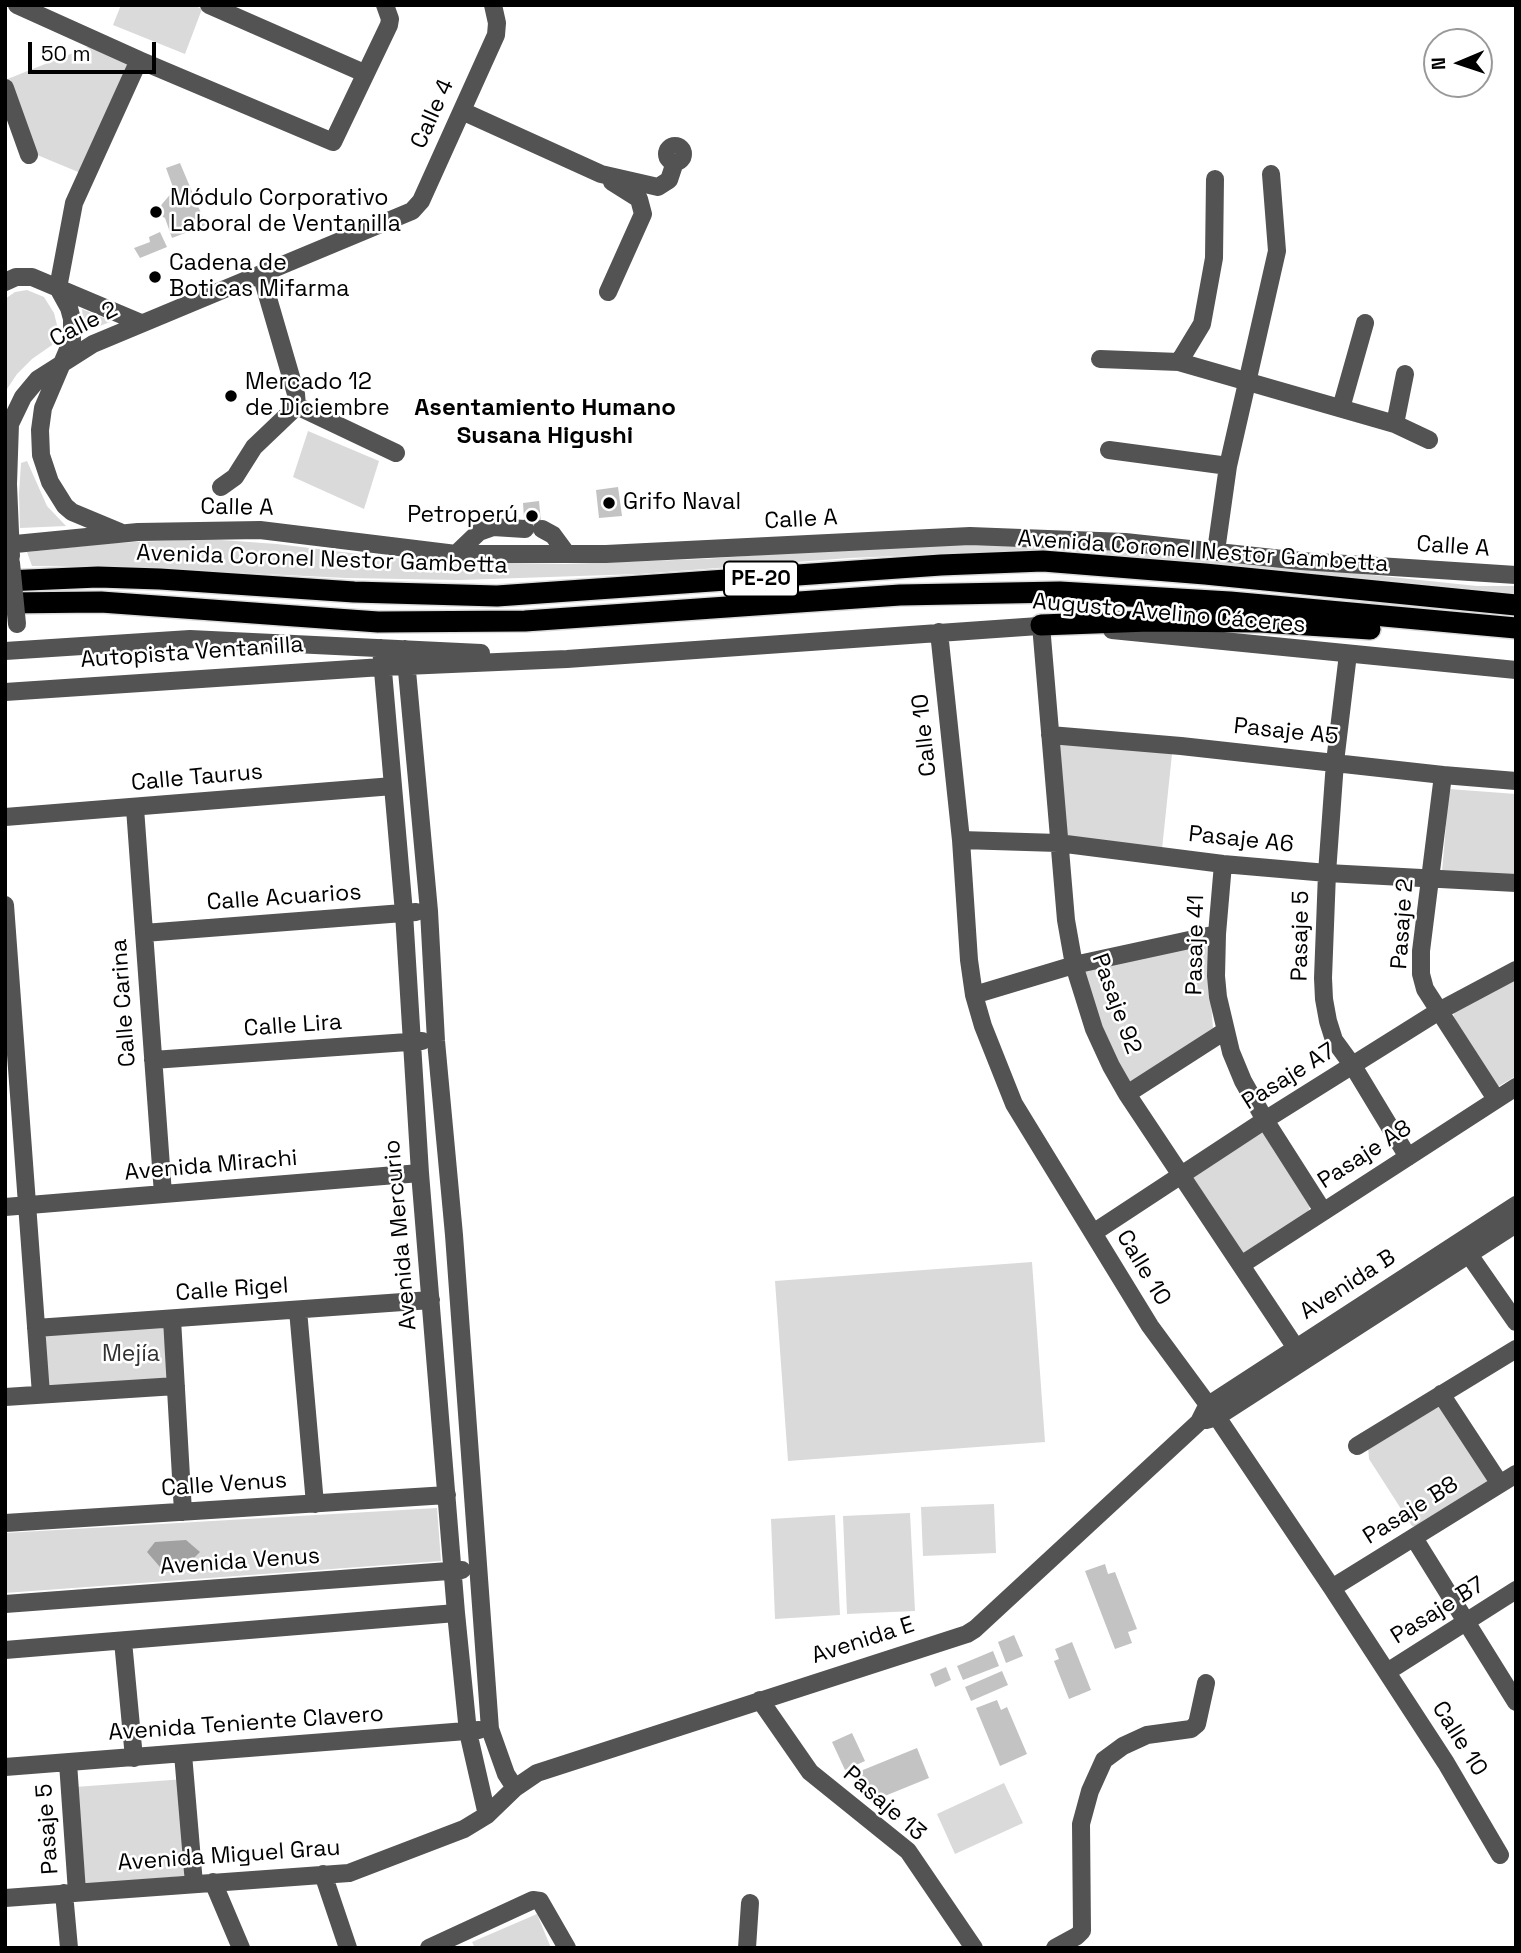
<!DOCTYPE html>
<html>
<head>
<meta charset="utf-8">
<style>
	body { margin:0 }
	#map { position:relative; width:1521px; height:1953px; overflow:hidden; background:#fff; font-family:"Space Grotesk",sans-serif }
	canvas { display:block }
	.frame { position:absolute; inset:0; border:7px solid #000; pointer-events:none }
	.north { position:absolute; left:1423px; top:28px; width:70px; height:70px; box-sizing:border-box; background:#fff; border:2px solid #999; border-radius:50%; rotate:268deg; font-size:19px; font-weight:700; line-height:28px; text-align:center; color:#000 }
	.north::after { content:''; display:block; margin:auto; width:24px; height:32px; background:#000; clip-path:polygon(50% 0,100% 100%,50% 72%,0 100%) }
	.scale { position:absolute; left:28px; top:42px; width:128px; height:32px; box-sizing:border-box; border:4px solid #000; border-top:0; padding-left:9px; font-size:21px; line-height:24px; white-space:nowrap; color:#000; -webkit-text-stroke:5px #fff; paint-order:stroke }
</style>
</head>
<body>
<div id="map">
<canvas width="1521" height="1953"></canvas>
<div class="frame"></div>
<div class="north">N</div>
<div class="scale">50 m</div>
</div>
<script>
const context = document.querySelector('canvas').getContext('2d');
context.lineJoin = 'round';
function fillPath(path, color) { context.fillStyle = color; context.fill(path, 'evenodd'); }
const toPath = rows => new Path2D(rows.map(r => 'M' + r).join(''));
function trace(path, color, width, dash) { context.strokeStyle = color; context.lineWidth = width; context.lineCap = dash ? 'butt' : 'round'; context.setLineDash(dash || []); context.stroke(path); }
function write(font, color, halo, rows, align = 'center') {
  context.font = font + ' "Space Grotesk",sans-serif'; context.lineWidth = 5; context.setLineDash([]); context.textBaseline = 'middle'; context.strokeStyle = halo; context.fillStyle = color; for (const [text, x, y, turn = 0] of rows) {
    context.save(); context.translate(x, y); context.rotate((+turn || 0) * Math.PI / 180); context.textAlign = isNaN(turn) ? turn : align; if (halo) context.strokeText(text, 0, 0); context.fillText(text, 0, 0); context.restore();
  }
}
fillPath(toPath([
	[121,5,193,5,202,9,185,54,113,25],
	[93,45,134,63,83,174,30,152,5,80],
	[27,290,44,297,54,313,57,325,52,345,32,359,17,374,5,392,5,299,15,292],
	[82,309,109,320,110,322,84,332],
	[308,431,379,461,364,509,293,477],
	[27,461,47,506,66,526,20,528,19,494,21,463],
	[207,539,277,544,392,558,460,562,565,564,704,559,900,545,1004,544,1133,550,1477,586,1516,586,1516,594,1210,563,1053,553,968,553,849,558,639,574,460,580,346,578,121,567,32,566,27,552,112,543],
	[1054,742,1172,754,1162,849,1061,837],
	[1449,789,1516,794,1516,878,1442,872],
	[1206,941,1213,1028,1132,1081,1123,1081,1080,971],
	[1516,976,1516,1076,1499,1086,1493,1084,1453,1020,1454,1012],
	[1263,1129,1311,1203,1308,1213,1246,1254,1237,1251,1190,1177],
	[1032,1262,1045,1442,788,1461,775,1281],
	[168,1323,171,1383,44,1390,40,1332],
	[1443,1403,1487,1473,1487,1483,1420,1528,1412,1526,1369,1459,1368,1446],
	[994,1504,996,1553,923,1556,921,1507],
	[437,1508,441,1561,5,1593,5,1533],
	[910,1513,915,1611,847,1614,843,1516],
	[835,1515,840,1615,775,1619,771,1519],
	[185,1779,184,1876,76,1885,75,1787],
	[1004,1783,1023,1823,955,1854,937,1814],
	[537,1914,551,1948,475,1948,472,1942]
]), '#dadada');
fillPath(toPath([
	[186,1540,200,1552,184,1568,160,1567,147,1552,155,1542]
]), '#a1a1a1');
fillPath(toPath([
	[180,163,206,225,172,238,165,218,157,214,162,204,174,190,166,168],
	[160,232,167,247,140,258,134,248,150,242,149,237],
	[618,487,622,516,599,518,596,490],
	[539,501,542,533,525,534,523,503],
	[1105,1564,1108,1574,1115,1572,1137,1629,1128,1632,1132,1643,1115,1649,1085,1571],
	[1014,1635,1023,1656,1006,1663,998,1642],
	[1072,1642,1091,1690,1069,1699,1054,1661,1059,1659,1055,1649],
	[993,1651,999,1666,963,1680,957,1666],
	[946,1667,951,1680,935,1687,930,1674],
	[1002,1671,1008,1685,971,1701,965,1687],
	[997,1700,1001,1710,1007,1707,1027,1754,1000,1766,976,1708],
	[852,1733,865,1761,845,1770,832,1742],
	[917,1748,929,1778,870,1802,858,1772]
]), '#c3c3c3');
const highway = toPath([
	[5,581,98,577,160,579,354,592,497,596,941,565,1043,561,1205,574,1516,605],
	[5,603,101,602,378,622,525,621,900,595,1060,592,1230,602,1516,628],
	[1041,625,1149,621,1260,622,1370,629]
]);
trace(highway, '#dbdbdb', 24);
trace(toPath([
	[17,5,139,60,333,142,389,25,390,19,385,5],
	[209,5,364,73],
	[5,88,29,155],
	[462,111,601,174,658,187,669,180,675,162],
	'667 154a8 8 0 1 1 16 0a8 8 0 1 1-16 0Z',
	[5,282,16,277,32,277,141,323],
	[608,292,643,214,639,199,612,182],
	[1100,359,1179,362,1395,424,1429,440],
	[1179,362,1202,324,1214,258,1215,179],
	[297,406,396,453],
	[1341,408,1365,323],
	[1395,424,1405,374],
	[1109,450,1228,466],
	[221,487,235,477,254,447,297,406,296,394,261,274],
	[542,529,553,535,567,554],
	[120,532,72,512,65,506,50,482,41,455,40,430,43,408,72,340,72,319,69,308,58,288,74,203,139,60],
	[5,545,138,532,260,530,456,554,606,554,970,536,1125,542,1301,561,1516,575],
	[1216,551,1228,466,1277,251,1271,174],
	[456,554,479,532,493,527,525,529],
	[11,556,8,484,10,424,23,397,38,379,93,344,412,211,421,201,496,35,497,23,493,5],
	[1041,625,1066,920,1074,965,1094,1029,1111,1066,1127,1094,1296,1348],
	[1112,630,1516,670],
	[939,632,961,840,969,960,974,995,983,1026,1014,1104,1150,1326,1217,1417,1332,1588,1446,1763,1500,1855],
	[381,648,404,913,420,1173,456,1613,468,1732,487,1815],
	[405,649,429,911,436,1041,454,1235,490,1729,506,1774,515,1788],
	[5,651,190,639,481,653],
	[1348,654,1335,762,1327,873,1323,978,1324,999,1328,1021,1334,1040,1353,1066,1408,1157],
	[5,692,382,667,567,659,1053,625],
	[1050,735,1181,746,1443,775,1516,781],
	[1443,775,1421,951,1421,974,1425,989,1496,1099],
	[135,808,163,1194],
	[5,817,393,786],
	[961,840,1058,843,1223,864,1327,873,1516,883],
	[1223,864,1217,934,1216,976,1218,997,1231,1052,1243,1081,1265,1120,1323,1211],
	[5,905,41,1394],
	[144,933,416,912],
	[974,995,1074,965,1217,934],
	[153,1060,422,1041],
	[1127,1094,1225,1031],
	[5,1207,420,1173],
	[1093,1233,1265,1120,1439,1011,1516,970],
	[1463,1246,1516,1322],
	[1241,1265,1516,1087],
	[298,1310,315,1504],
	[172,1319,183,1512],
	[36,1328,431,1300],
	[1441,1394,1500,1484],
	[5,1397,176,1386],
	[1206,1420,1217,1417,1516,1224],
	[1357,1446,1516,1349],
	[5,1523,447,1495],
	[1414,1538,1516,1702],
	[1332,1588,1516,1474],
	[5,1604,462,1570],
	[123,1641,134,1758],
	[5,1650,456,1613],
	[1387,1672,1516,1590],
	[760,1700,810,1772,908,1851,974,1948],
	[183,1754,194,1884],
	[68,1763,77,1892],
	[5,1767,479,1730],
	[323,1874,348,1948],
	[213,1882,241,1948],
	[64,1893,69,1948],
	[5,1898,349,1873,464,1829,487,1815,515,1788,537,1773,967,1634,975,1629,1199,1422,1207,1406,1516,1205],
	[429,1948,533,1900,540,1901,567,1948],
	[747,1948,750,1903],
	[1055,1948,1077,1936,1082,1931,1081,1824,1090,1791,1104,1760,1123,1746,1147,1735,1191,1729,1197,1724,1206,1683]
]), '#535353', 18);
trace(highway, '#000', 21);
trace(toPath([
	[11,563,17,624]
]), '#535353', 18);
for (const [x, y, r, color] of [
	[156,212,7,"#000"],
	[155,277,7,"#000"],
	[231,396,7,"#000"],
	[609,503,7,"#000"],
	[532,516,7,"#000"]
]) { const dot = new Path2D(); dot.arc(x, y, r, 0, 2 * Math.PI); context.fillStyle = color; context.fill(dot); trace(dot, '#fff', 2.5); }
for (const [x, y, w] of [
	[761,579,74]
]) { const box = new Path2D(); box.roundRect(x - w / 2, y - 17.5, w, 35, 5); context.fillStyle = '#fff'; context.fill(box); trace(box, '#000', 2); }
write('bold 21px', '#000', null, [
	["PE-20",761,579]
]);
write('23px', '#000', '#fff', [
	["Calle 4",433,114,-66],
	["Calle 2",84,325,-27],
	["Calle A",237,508,1],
	["Calle A",801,520,-3],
	["Calle A",1453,547,4],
	["Avenida Coronel Nestor Gambetta",1203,552,4],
	["Avenida Coronel Nestor Gambetta",322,560,2],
	["Augusto Avelino Cáceres",1169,614,5],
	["Autopista Ventanilla",192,653,-4],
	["Pasaje A5",1286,732,6],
	["Calle 10",925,735,-96],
	["Calle Taurus",197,778,-5],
	["Pasaje A6",1241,840,6],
	["Calle Acuarios",284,898,-4],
	["Pasaje 2",1403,924,-86],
	["Pasaje 5",1301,936,-89],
	["Pasaje 41",1196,945,-89],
	["Calle Carina",124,1003,-94],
	["Pasaje 92",1116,1004,70],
	["Calle Lira",293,1026,-4],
	["Pasaje A7",1289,1077,-32],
	["Pasaje A8",1365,1155,-33],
	["Avenida Mirachi",211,1166,-5],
	["Avenida Mercurio",401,1235,-95],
	["Calle 10",1143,1268,59],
	["Avenida B",1348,1285,-33],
	["Calle Rigel",232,1290,-4],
	["Calle Venus",224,1485,-4],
	["Pasaje B8",1411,1511,-32],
	["Avenida Venus",240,1562,-4],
	["Pasaje B7",1438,1611,-32],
	["Avenida E",863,1641,-18],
	["Avenida Teniente Clavero",246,1724,-4],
	["Calle 10",1459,1739,58],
	["Pasaje 13",884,1804,41],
	["Pasaje 5",48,1829,-94],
	["Avenida Miguel Grau",229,1856,-4]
]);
write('23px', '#000', '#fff', [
	["Módulo Corporativo",170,199],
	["Laboral de Ventanilla",170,225],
	["Cadena de",169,264],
	["Boticas Mifarma",169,290],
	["Mercado 12",245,383],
	["de Diciembre",245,409],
	["Grifo Naval",623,503],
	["Petroperú",518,516,"right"]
], 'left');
write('23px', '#313131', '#fff', [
	["Mejía",131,1355]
]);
write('bold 24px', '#000', '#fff', [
	["Asentamiento Humano",545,408],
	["Susana Higushi",545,436]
]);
</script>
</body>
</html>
